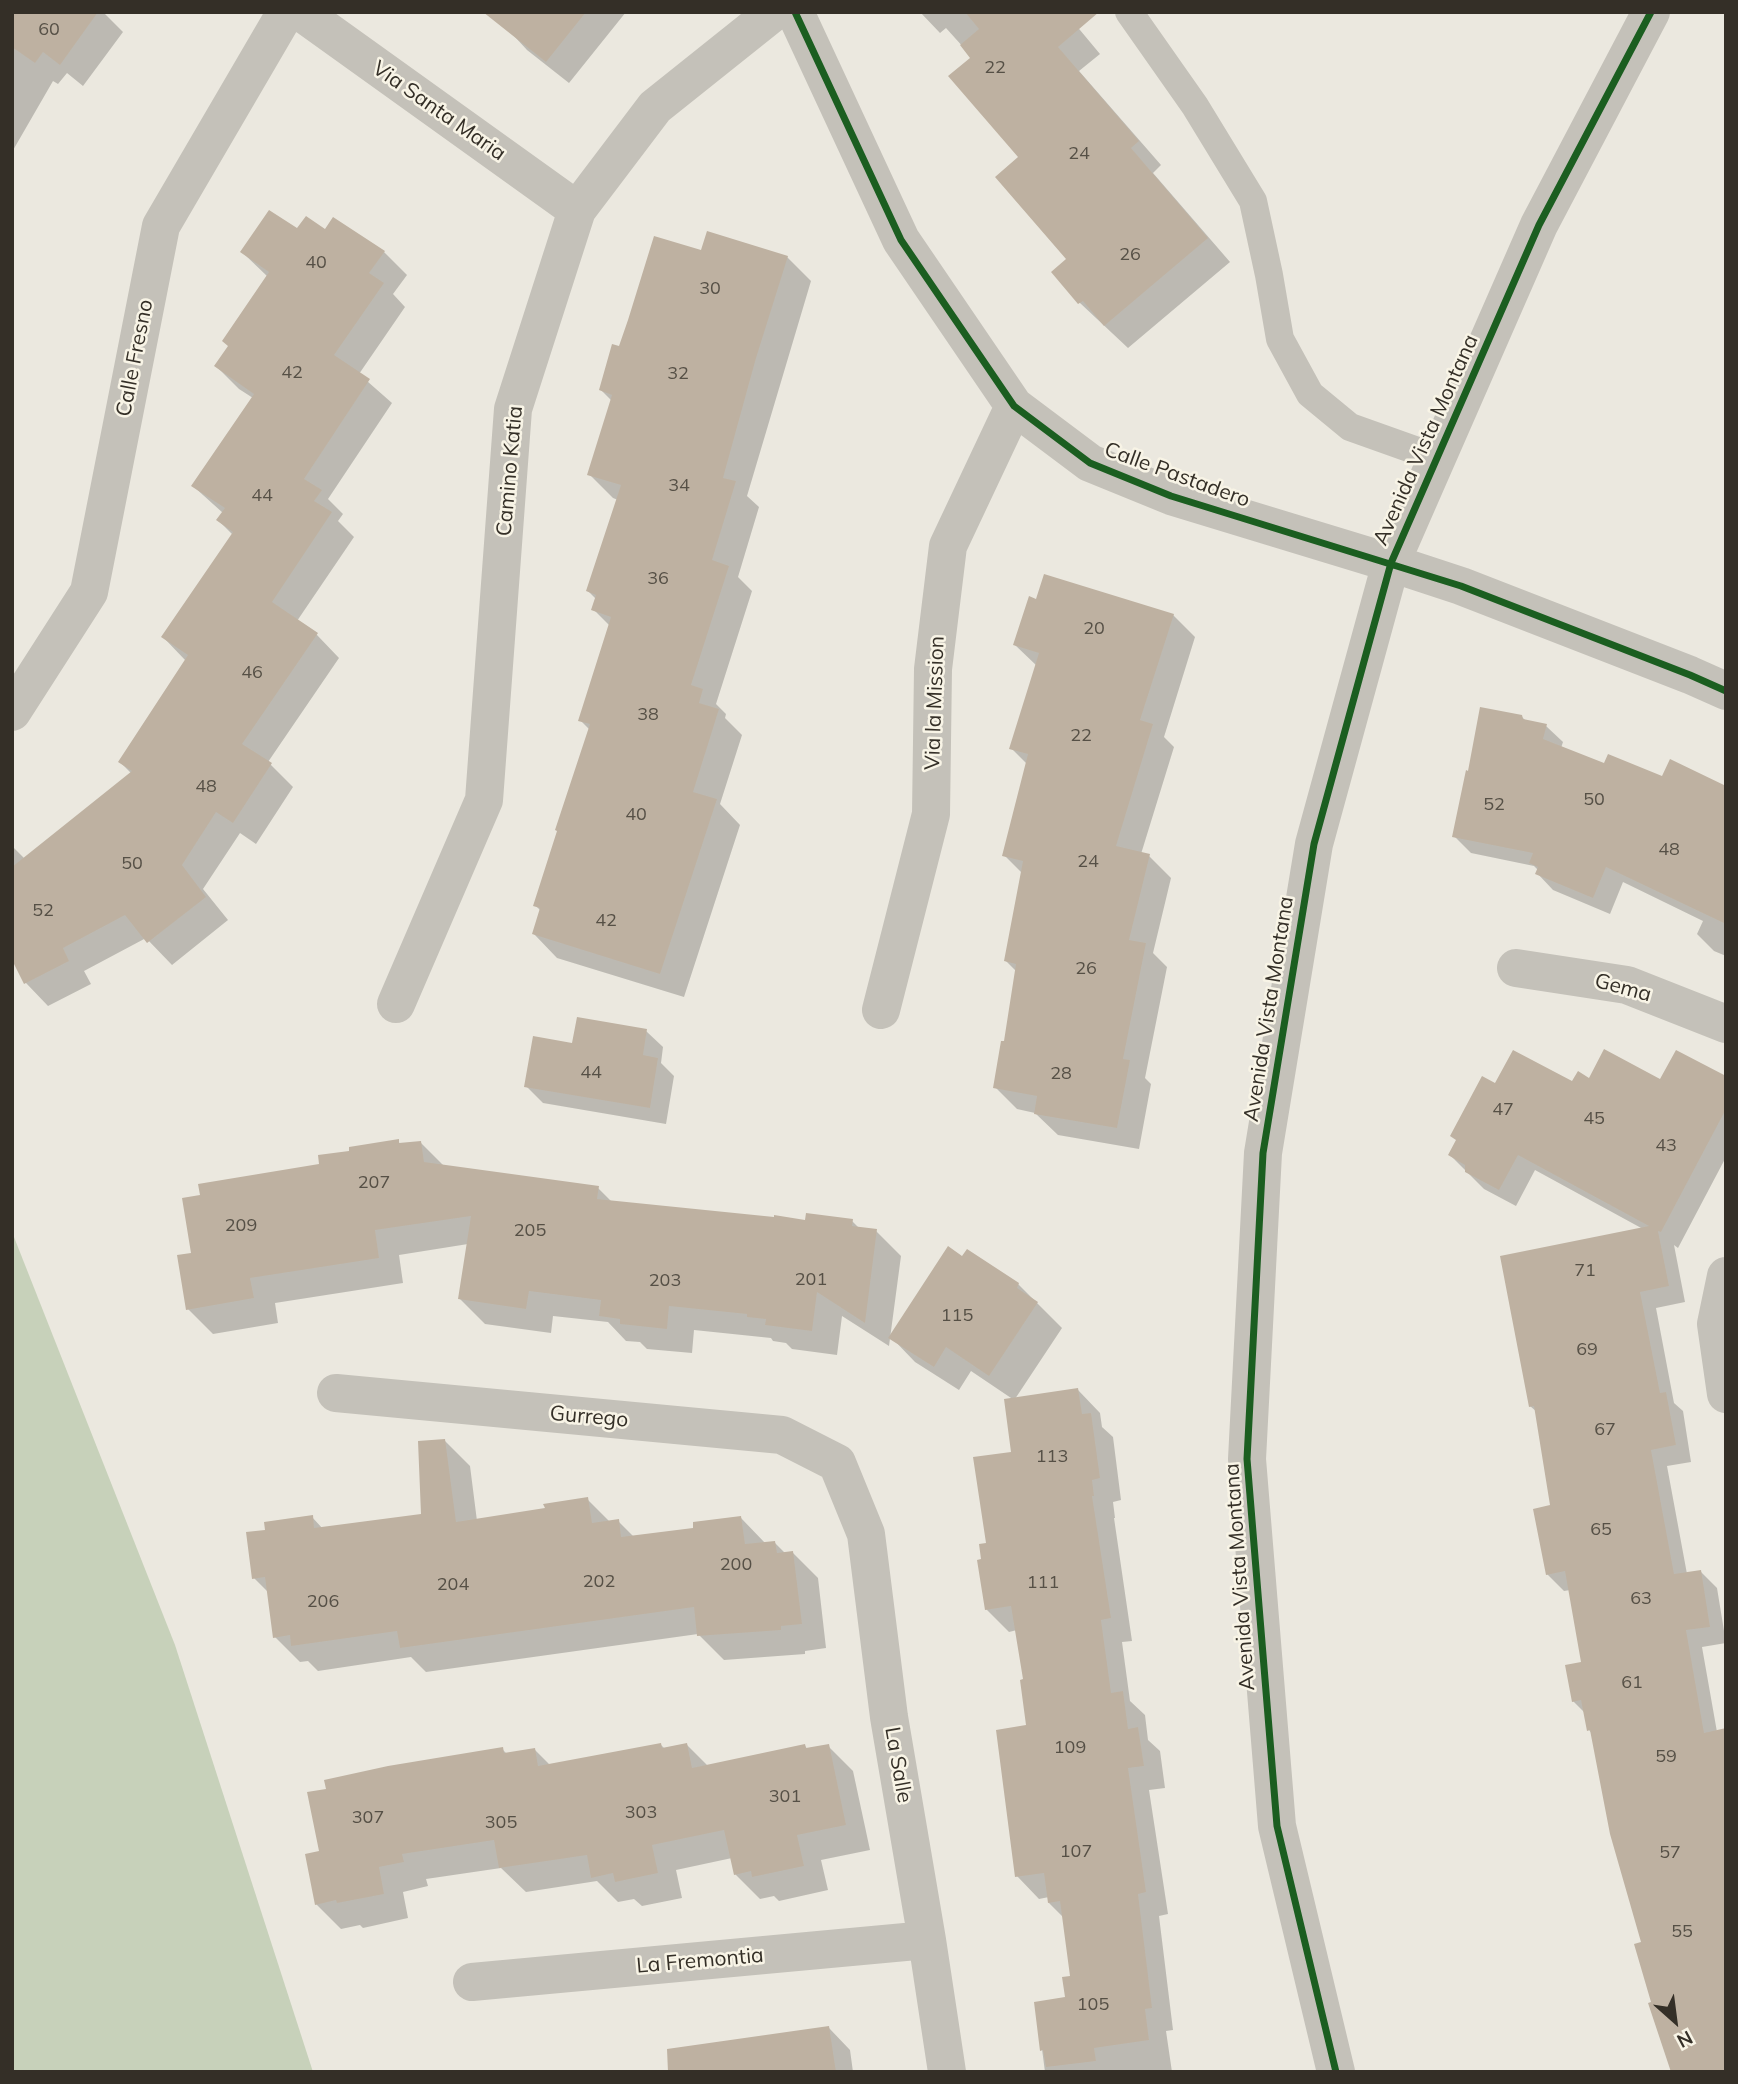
<!DOCTYPE html>
<html>
<head>
<meta charset="utf-8">
<style>
	body { margin:0 }
	#map { position:relative; width:1738px; height:2084px; overflow:hidden; background:#ebe8df; font-family:Mulish,sans-serif }
	canvas { display:block }
	.frame { position:absolute; inset:0; border:14px solid #342f27; pointer-events:none }
	.north { position:absolute; left:1640px; top:1986px; width:70px; height:70px; -webkit-text-stroke:5px #f8f4e6; paint-order:stroke; rotate:152deg; font-size:19px; font-weight:700; line-height:28px; text-align:center; color:#342f27 }
	.north::after { content:''; display:block; margin:auto; width:24px; height:32px; background:#342f27; clip-path:polygon(50% 0,100% 100%,50% 72%,0 100%) }
</style>
</head>
<body>
<div id="map">
<canvas width="1738" height="2084"></canvas>
<div class="frame"></div>
<div class="north">N</div>
</div>
<script>
const context = document.querySelector('canvas').getContext('2d');
context.lineJoin = 'round';
function fillPath(path, color) { context.fillStyle = color; context.fill(path, 'evenodd'); }
const toPath = rows => new Path2D(rows.map(r => 'M' + r).join(''));
function trace(path, color, width, dash) { context.strokeStyle = color; context.lineWidth = width; context.lineCap = dash ? 'butt' : 'round'; context.setLineDash(dash || []); context.stroke(path); }
function write(font, color, halo, rows, align = 'center') {
  context.font = font + ' Mulish,sans-serif'; context.lineWidth = 5; context.setLineDash([]); context.textBaseline = 'middle'; context.strokeStyle = halo; context.fillStyle = color; for (const [text, x, y, turn = 0] of rows) {
    context.save(); context.translate(x, y); context.rotate((+turn || 0) * Math.PI / 180); context.textAlign = isNaN(turn) ? turn : align; if (halo) context.strokeText(text, 0, 0); context.fillText(text, 0, 0); context.restore();
  }
}
fillPath(toPath([
	[12,1232,175,1645,313,2072,12,2072]
]), '#c7d1ba');
fillPath(toPath([
	[12,12,103,12,123,32,83,86,67,73,58,84,53,81,12,152],
	[492,12,626,12,569,83,527,50],
	[920,12,1065,12,1100,54,1079,71,1161,165,1153,173,1230,262,1128,348,1080,303,1054,272,1069,260,973,58,946,28,940,33],
	[298,231,326,231,384,252,407,275,393,294,405,307,359,374,392,403,328,499,343,514,338,521,354,537,297,621,317,635,339,658,268,762,293,787,256,844,240,833,203,889,228,920,172,965,146,938,84,971,91,984,48,1006,26,983,12,956,12,846,25,859,132,774,120,762,186,661,163,637,233,535,218,520,223,513,193,486,253,398,239,389,216,366,230,346,268,277,242,252],
	[702,252,787,257,811,281,747,496,759,507,738,577,752,591,716,704,726,714,725,718,742,735,720,804,740,825,684,997,557,958,534,934,541,911,535,905,590,730,580,720,610,626,593,609,596,599,588,591,618,500,613,498,589,474,612,401,601,390,620,348],
	[1173,615,1195,637,1164,737,1174,747,1141,854,1149,856,1171,878,1153,953,1167,967,1145,1078,1151,1084,1139,1149,1058,1135,1035,1113,1017,1109,995,1087,1005,1043,1016,971,1006,961,1022,873,1004,855,1027,764,1011,748,1037,666,1015,645],
	[1521,716,1526,721,1546,726,1563,742,1561,748,1605,765,1663,778,1726,788,1726,956,1714,951,1697,934,1703,921,1623,882,1610,914,1553,890,1537,873,1538,870,1534,866,1471,853,1454,836],
	[646,1031,663,1047,661,1063,674,1076,666,1124,543,1103,526,1086,573,1045],
	[1590,1080,1726,1080,1726,1157,1678,1248,1674,1245,1685,1302,1656,1308,1674,1403,1683,1411,1691,1462,1667,1466,1687,1574,1701,1572,1717,1588,1726,1643,1702,1647,1717,1732,1654,2003,1643,1944,1593,1735,1589,1730,1586,1714,1573,1701,1583,1663,1570,1590,1564,1591,1547,1574,1552,1507,1537,1412,1530,1406,1643,1229,1535,1170,1516,1206,1484,1189,1450,1155,1495,1085,1573,1083],
	[398,1141,401,1145,420,1142,444,1166,598,1188,612,1202,807,1222,852,1221,860,1229,876,1231,901,1256,889,1346,842,1316,837,1355,792,1349,786,1343,773,1341,771,1338,694,1330,692,1353,647,1349,640,1342,626,1341,608,1322,553,1316,551,1333,485,1324,460,1299,468,1244,399,1255,403,1283,275,1303,278,1323,213,1334,188,1309,193,1255,321,1166],
	[963,1258,1018,1284,1062,1328,1015,1399,1078,1390,1100,1413,1102,1427,1113,1437,1121,1500,1113,1502,1115,1518,1114,1518,1132,1641,1122,1642,1130,1701,1145,1715,1148,1740,1160,1751,1165,1788,1149,1790,1168,1914,1159,1916,1173,2030,1166,2031,1172,2072,1045,2072,1036,2003,1067,1999,1072,1977,1063,1917,1049,1903,1049,1897,1039,1899,1017,1876,1028,1726,1025,1681,1017,1630,1009,1632,986,1609,988,1544,1013,1453,1014,1400,971,1371,959,1390,915,1362,891,1337],
	[445,1441,470,1466,477,1521,547,1510,587,1499,610,1522,618,1521,634,1537,695,1530,741,1518,766,1544,775,1543,786,1554,793,1553,818,1578,826,1648,805,1651,805,1654,724,1660,698,1634,426,1672,411,1657,318,1671,308,1661,300,1662,275,1637,269,1593,254,1578,267,1531,312,1517,323,1529,423,1516],
	[661,1745,665,1749,687,1745,709,1767,805,1746,808,1750,828,1746,853,1771,870,1850,821,1860,828,1890,779,1901,774,1896,760,1899,735,1874,732,1858,676,1870,682,1898,642,1906,634,1899,618,1902,597,1881,526,1892,501,1868,426,1879,428,1886,403,1892,408,1918,363,1928,360,1925,341,1929,316,1904,321,1853,502,1749,507,1754,534,1749,551,1766],
	[829,2028,850,2050,853,2072,733,2072]
]), '#0003');
fillPath(toPath([
	[12,12,98,12,60,65,43,52,35,63,12,47],
	[483,12,586,12,546,62],
	[965,12,1099,12,1058,47,1139,141,1131,148,1208,238,1104,326,1083,301,1078,304,1051,272,1066,259,995,177,1018,157,948,76,970,58,960,45,979,29],
	[269,210,297,228,306,216,325,229,333,217,385,251,369,273,384,283,334,355,370,379,304,479,322,490,314,501,332,512,272,602,318,633,242,744,272,763,233,823,216,812,182,865,206,897,147,943,125,915,63,948,69,961,24,984,12,960,12,867,132,771,118,762,188,655,161,637,233,532,216,520,225,508,191,486,254,394,214,366,228,346,222,341,269,272,240,252],
	[707,231,788,256,756,358,723,478,736,481,712,560,729,566,691,685,703,689,699,703,719,709,693,792,717,799,660,974,532,934,540,908,533,906,557,831,555,830,590,724,578,721,611,617,591,610,596,595,586,591,621,485,587,475,612,395,599,390,612,344,619,346,628,320,654,236,701,250],
	[1044,574,1174,614,1140,720,1153,724,1116,846,1150,854,1129,940,1146,943,1123,1059,1130,1060,1117,1128,1034,1114,1037,1096,993,1088,1001,1041,1004,1041,1016,964,1004,961,1023,861,1002,856,1028,754,1009,749,1039,653,1013,645,1029,596,1036,599],
	[1480,707,1522,715,1523,719,1547,724,1543,739,1604,763,1608,754,1662,776,1670,759,1726,786,1726,924,1606,867,1593,898,1535,874,1538,867,1529,863,1533,853,1452,837,1466,770,1468,771],
	[577,1017,647,1029,643,1055,658,1058,650,1108,524,1087,533,1036,572,1043],
	[1604,1049,1660,1079,1676,1050,1726,1076,1726,1109,1661,1232,1658,1231,1669,1286,1640,1292,1660,1393,1666,1392,1676,1445,1651,1450,1674,1574,1701,1570,1710,1627,1686,1630,1704,1733,1726,1728,1726,2072,1671,2072,1648,2003,1651,2002,1634,1944,1641,1942,1610,1834,1590,1730,1587,1731,1581,1700,1572,1702,1565,1665,1581,1662,1565,1571,1546,1575,1533,1509,1550,1505,1534,1406,1529,1407,1500,1256,1649,1226,1518,1155,1499,1190,1465,1172,1465,1165,1448,1155,1456,1140,1450,1136,1482,1076,1495,1083,1513,1050,1572,1081,1578,1071,1589,1078],
	[399,1139,399,1143,421,1141,424,1162,599,1186,597,1199,774,1217,774,1215,805,1220,806,1213,853,1219,852,1226,877,1229,865,1323,817,1292,812,1331,765,1325,766,1319,747,1317,747,1314,669,1306,667,1329,620,1324,620,1319,599,1316,601,1300,529,1291,526,1309,458,1299,471,1216,375,1230,379,1258,250,1278,254,1298,186,1310,177,1255,191,1253,182,1198,200,1195,198,1184,319,1164,318,1155,349,1151,349,1147],
	[948,1246,962,1256,967,1249,1019,1283,1017,1288,1038,1302,989,1376,946,1347,934,1367,888,1338],
	[1078,1388,1082,1414,1091,1413,1100,1478,1092,1480,1094,1496,1092,1496,1111,1618,1101,1620,1111,1693,1123,1691,1128,1729,1138,1727,1144,1766,1128,1768,1146,1892,1138,1894,1152,2008,1145,2009,1149,2040,1094,2048,1096,2061,1046,2067,1043,2050,1040,2051,1034,2002,1065,1997,1062,1977,1070,1976,1060,1901,1048,1903,1044,1873,1015,1877,996,1730,1026,1725,1020,1680,1023,1679,1011,1606,985,1610,977,1560,981,1559,979,1544,986,1543,973,1457,1011,1452,1004,1399],
	[445,1439,456,1522,545,1508,543,1504,588,1497,592,1523,619,1519,621,1537,693,1528,693,1522,741,1516,745,1544,775,1541,777,1553,793,1551,802,1624,781,1626,781,1630,697,1636,694,1607,400,1648,397,1631,291,1646,290,1635,273,1638,265,1577,252,1579,246,1532,265,1530,264,1522,313,1515,314,1528,421,1514,418,1441],
	[661,1743,662,1748,687,1743,692,1768,805,1744,806,1748,829,1744,846,1825,797,1835,804,1866,752,1877,751,1871,734,1875,724,1830,652,1845,658,1873,615,1882,613,1873,591,1878,587,1855,499,1868,494,1840,402,1854,404,1862,379,1867,384,1894,337,1903,336,1900,315,1905,305,1854,319,1851,307,1792,326,1789,324,1780,388,1766,503,1747,504,1753,535,1748,538,1766],
	[829,2026,836,2072,668,2072,667,2049]
]), '#beb1a1');
trace(toPath([
	[1129,12,1195,106,1253,201,1269,275,1280,339,1310,394,1350,427,1437,458]
]), '#c4c1b9', 28);
trace(toPath([
	[301,12,577,210],
	[795,12,901,240,1014,406,1090,463,1171,496,1391,563],
	[12,712,89,592,161,226,286,12],
	[1516,968,1627,985,1726,1024],
	[396,1004,484,800,513,409,577,210,655,107,774,12],
	[881,1010,931,814,933,669,948,546,1014,406],
	[1726,1276,1716,1324,1726,1394],
	[336,1393,782,1435,837,1463,866,1534,889,1717,927,1940,947,2072],
	[472,1982,927,1940]
]), '#c4c1b9', 38);
trace(toPath([
	[1391,563,1461,586,1690,675,1726,691],
	[1336,2072,1277,1826,1247,1459,1263,1153,1314,844,1391,563,1539,225,1651,12]
]), '#c4c1b9', 38);
trace(toPath([
	[795,12,901,240,1014,406,1090,463,1171,496,1461,586,1690,675,1726,691],
	[1336,2072,1277,1826,1247,1459,1263,1153,1314,844,1391,563,1539,225,1651,12]
]), '#1b5e20', 7);
write('18px', '#565046', null, [
	["60",49,30],
	["22",995,68],
	["24",1079,154],
	["26",1130,255],
	["40",316,263],
	["30",710,289],
	["42",292,373],
	["32",678,374],
	["34",679,486],
	["44",262,496],
	["36",658,579],
	["20",1094,629],
	["46",252,673],
	["38",648,715],
	["22",1081,736],
	["48",206,787],
	["50",1594,800],
	["52",1494,805],
	["40",636,815],
	["48",1669,850],
	["24",1088,862],
	["50",132,864],
	["52",43,911],
	["42",606,921],
	["26",1086,969],
	["44",591,1073],
	["28",1061,1074],
	["47",1503,1110],
	["45",1594,1119],
	["43",1666,1146],
	["207",374,1183],
	["209",241,1226],
	["205",530,1231],
	["71",1585,1271],
	["201",811,1280],
	["203",665,1281],
	["115",957,1316],
	["69",1587,1350],
	["67",1605,1430],
	["113",1052,1457],
	["65",1601,1530],
	["200",736,1565],
	["202",599,1582],
	["111",1043,1583],
	["204",453,1585],
	["63",1641,1599],
	["206",323,1602],
	["61",1632,1683],
	["109",1070,1748],
	["59",1666,1757],
	["301",785,1797],
	["303",641,1813],
	["307",368,1818],
	["305",501,1823],
	["107",1076,1852],
	["57",1670,1853],
	["55",1682,1932],
	["105",1093,2005]
]);
write('21px', '#342f27', '#f8f4e6', [
	["Via Santa Maria",439,111,35],
	["Calle Fresno",135,358,-79],
	["Avenida Vista Montana",1426,440,-66],
	["Camino Katia",510,471,-85],
	["Calle Pastadero",1177,475,20],
	["Via la Mission",935,703,-88],
	["Gema",1623,988,15],
	["Avenida Vista Montana",1269,1009,-81],
	["Gurrego",589,1417,5],
	["Avenida Vista Montana",1240,1577,-94],
	["La Salle",898,1765,80],
	["La Fremontia",700,1961,-5]
]);
</script>
</body>
</html>
